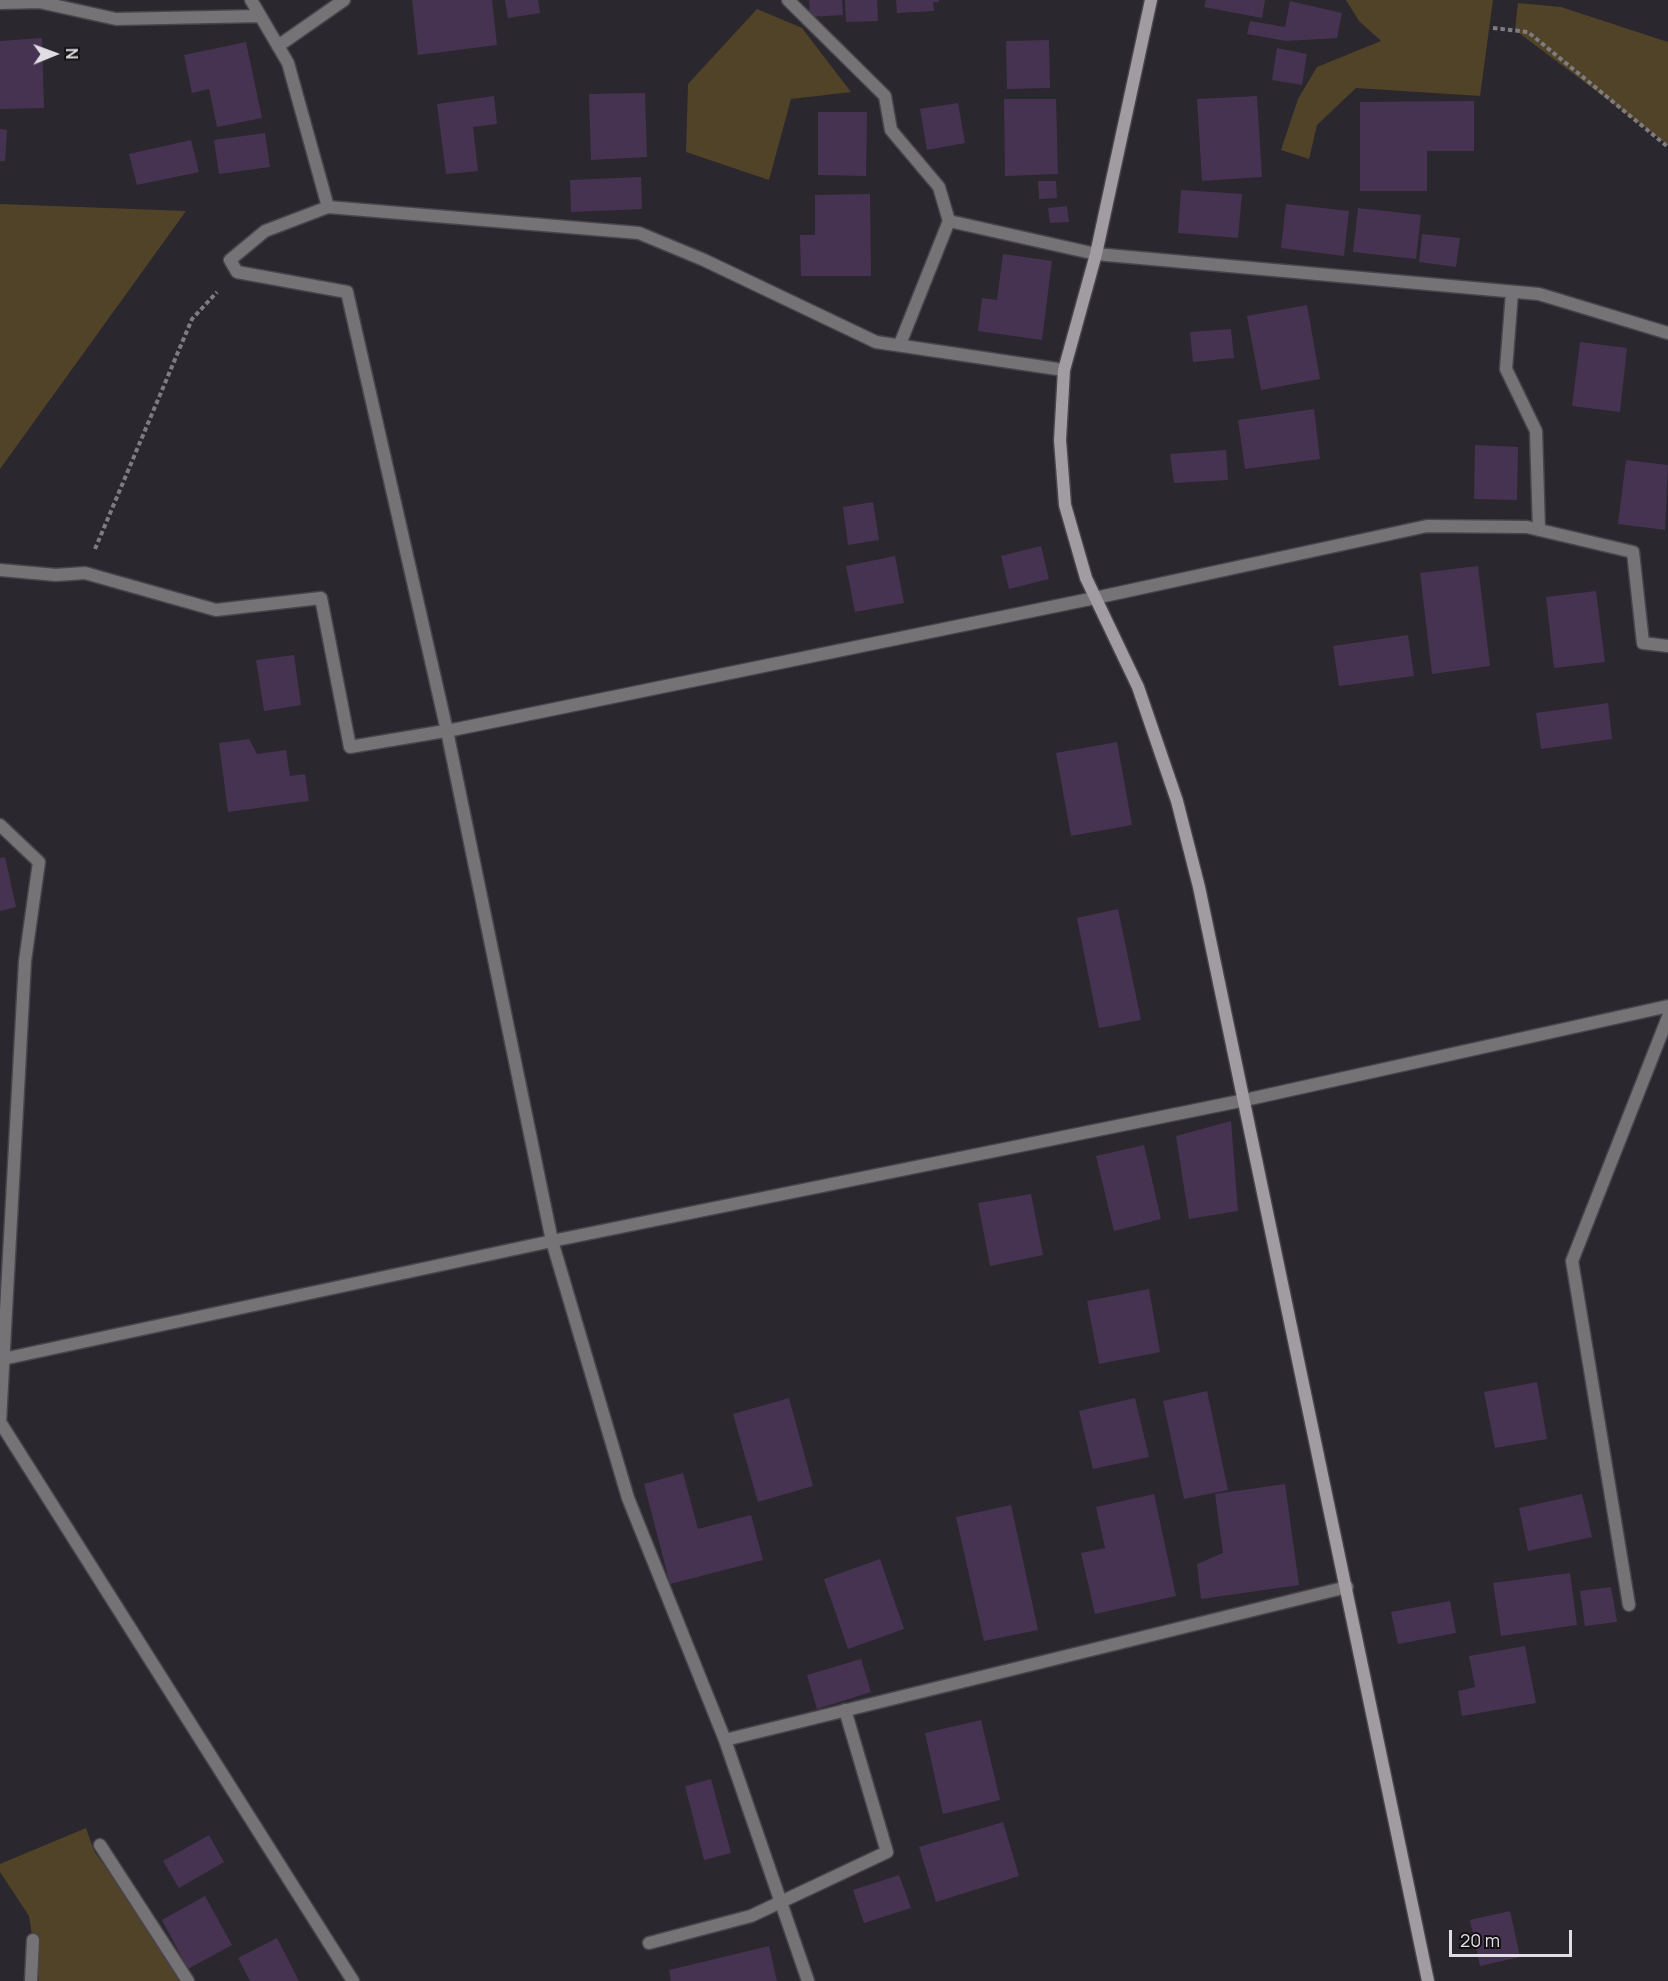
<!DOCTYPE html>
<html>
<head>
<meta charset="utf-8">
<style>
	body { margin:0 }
	#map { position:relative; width:1668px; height:1981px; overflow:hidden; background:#2b272e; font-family:Manrope,sans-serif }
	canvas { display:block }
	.north { position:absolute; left:24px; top:24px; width:60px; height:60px; -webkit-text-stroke:4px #131114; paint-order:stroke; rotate:89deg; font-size:16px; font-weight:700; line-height:24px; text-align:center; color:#e0dee2 }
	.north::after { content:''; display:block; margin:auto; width:21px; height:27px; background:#e0dee2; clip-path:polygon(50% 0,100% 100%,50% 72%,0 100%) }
	.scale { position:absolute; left:1449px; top:1930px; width:123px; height:27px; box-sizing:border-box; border:3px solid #e0dee2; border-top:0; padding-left:8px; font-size:18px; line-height:21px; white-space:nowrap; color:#e0dee2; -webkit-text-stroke:4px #131114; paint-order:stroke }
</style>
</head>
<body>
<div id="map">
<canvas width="1668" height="1981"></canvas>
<div class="north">N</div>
<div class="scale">20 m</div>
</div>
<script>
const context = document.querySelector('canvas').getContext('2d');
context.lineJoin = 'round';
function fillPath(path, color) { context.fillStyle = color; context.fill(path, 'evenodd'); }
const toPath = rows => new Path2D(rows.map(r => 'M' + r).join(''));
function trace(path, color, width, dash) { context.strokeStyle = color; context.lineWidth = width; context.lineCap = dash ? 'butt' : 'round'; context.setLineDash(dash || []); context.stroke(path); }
fillPath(toPath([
	[1346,0,1493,0,1480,96,1356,88,1317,125,1309,159,1281,150,1298,99,1317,67,1381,41,1359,21],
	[1518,3,1561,7,1668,42,1668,145,1515,30],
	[757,9,802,28,851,92,791,99,769,180,686,152,688,84],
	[0,204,186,211,0,469],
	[86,1828,94,1851,185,1977,178,1981,39,1981,29,1916,0,1872,0,1864]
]), '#514328');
fillPath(toPath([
	[412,0,492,0,497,45,418,55],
	[505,0,538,0,540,13,508,18],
	[809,0,842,0,843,15,810,17],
	[845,0,877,0,878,21,846,22],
	[896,0,939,0,939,2,933,2,934,11,897,13],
	[1206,0,1265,0,1262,18,1204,7],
	[1290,1,1342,13,1337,38,1286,41,1247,34,1250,21,1285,27],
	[42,38,44,108,0,109,0,41],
	[1049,40,1050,88,1007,89,1006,41],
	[246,42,262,118,217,127,209,89,192,93,184,55],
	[1277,48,1307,54,1302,85,1272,80],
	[645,93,647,157,591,160,589,94],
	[494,96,497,124,473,127,478,171,446,174,437,104],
	[1257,96,1262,177,1202,181,1197,99],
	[1004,99,1056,99,1058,174,1005,176],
	[1474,101,1474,151,1427,151,1427,191,1360,191,1360,102],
	[958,103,965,143,927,150,920,109],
	[818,112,867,112,866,176,818,175],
	[0,129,7,130,5,161,0,161],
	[265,133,270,167,219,174,214,140],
	[191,140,199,172,137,185,129,154],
	[641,177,642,209,571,212,570,180],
	[1038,181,1056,181,1057,198,1039,199],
	[1181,190,1242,194,1238,238,1178,233],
	[870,194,871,276,801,276,800,235,815,235,815,195],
	[1286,204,1349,211,1344,256,1281,248],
	[1067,206,1069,222,1050,223,1048,208],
	[1358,208,1421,215,1416,259,1353,252],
	[1422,234,1460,238,1456,267,1419,262],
	[1003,254,1052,261,1042,340,978,331,982,298,997,300],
	[1307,305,1320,379,1261,390,1247,316],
	[1231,329,1234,358,1193,362,1190,332],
	[1580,342,1627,348,1620,412,1572,406],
	[1314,409,1320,459,1245,469,1238,420],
	[1475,445,1518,447,1517,500,1474,499],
	[1226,450,1228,480,1174,483,1170,454],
	[1626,460,1668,465,1665,530,1618,524],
	[873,502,879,540,848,545,843,507],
	[1041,546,1049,579,1009,589,1001,556],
	[895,556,904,603,855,612,846,566],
	[1478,566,1490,666,1432,674,1420,573],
	[1596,591,1605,662,1554,668,1546,597],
	[1408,635,1414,676,1339,686,1333,646],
	[294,655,301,705,264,711,256,660],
	[1608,703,1612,739,1541,749,1536,713],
	[249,739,257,754,286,750,290,776,305,774,309,801,228,812,219,743],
	[1117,742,1132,825,1071,836,1056,753],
	[5,857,16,907,0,911,0,858],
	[1118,909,1141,1020,1099,1028,1077,918],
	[1231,1121,1238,1211,1189,1219,1176,1136],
	[1144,1145,1161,1219,1114,1231,1096,1156],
	[1031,1194,1043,1255,990,1266,978,1203],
	[1149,1289,1160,1352,1099,1364,1087,1301],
	[1537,1382,1547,1439,1495,1448,1484,1392],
	[1207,1391,1228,1490,1184,1499,1163,1401],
	[789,1398,813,1486,758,1502,733,1414],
	[1135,1398,1149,1457,1093,1469,1079,1411],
	[683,1473,698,1529,751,1515,763,1560,670,1584,644,1484],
	[1285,1484,1299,1585,1201,1599,1197,1564,1223,1553,1215,1494],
	[1154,1494,1176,1596,1095,1614,1081,1553,1105,1548,1096,1507],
	[1582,1494,1592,1537,1528,1551,1519,1508],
	[1011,1505,1038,1630,984,1641,956,1517],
	[880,1559,904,1629,848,1649,824,1579],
	[1570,1573,1577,1625,1501,1636,1493,1583],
	[1611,1587,1617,1622,1585,1626,1580,1591],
	[1450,1601,1456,1633,1398,1644,1391,1612],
	[1525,1646,1536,1703,1462,1716,1458,1691,1475,1687,1469,1656],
	[861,1659,871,1692,817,1709,807,1675],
	[981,1720,1000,1800,943,1814,925,1733],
	[711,1779,731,1853,704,1860,685,1786],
	[1003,1822,1019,1876,936,1902,919,1847],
	[209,1835,224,1862,179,1888,163,1861],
	[899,1875,911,1908,864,1923,853,1890],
	[205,1896,232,1945,188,1969,162,1920],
	[1510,1911,1520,1957,1480,1966,1470,1920],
	[277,1938,299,1981,250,1981,238,1958],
	[769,1946,777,1981,671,1981,669,1970]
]), '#463351');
const lane = toPath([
	[278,46,344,0],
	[649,1943,751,1916,887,1852,845,1710],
	[31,1981,33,1940]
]);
const street = toPath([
	[251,0,288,63,328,207,265,231,230,260,237,272,347,292,447,731,552,1241,628,1498,725,1740,808,1981],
	[788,0,885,96,891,130,939,187,949,221,900,344],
	[0,3,39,2,116,19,260,16],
	[328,207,639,233,704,260,876,342,1064,370],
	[949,221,1096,254,1539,294,1668,333],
	[1512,292,1506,369,1536,431,1539,530],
	[0,570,56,575,85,573,216,610,321,598,350,747,457,729,1095,598,1427,526,1527,527,1633,552,1643,643,1668,646],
	[0,825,39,862,25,961,0,1422,353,1981],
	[3,1359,552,1241,1245,1100,1668,1006],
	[1629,1605,1572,1261,1668,1017],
	[725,1740,1347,1587],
	[100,1845,188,1981]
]);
const secondary = toPath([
	[1151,0,1096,254,1064,370,1060,440,1065,505,1086,578,1138,687,1177,801,1199,887,1428,1981]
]);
trace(lane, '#48444b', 15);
trace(street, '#48444b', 15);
trace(secondary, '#48444b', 15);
trace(toPath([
	[1493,28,1528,32,1668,147],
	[95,549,192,319,217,292]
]), '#7f7c81', 4, [4.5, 3]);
trace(lane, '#757376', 12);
trace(street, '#757376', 12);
trace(secondary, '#a09ca2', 12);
</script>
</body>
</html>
